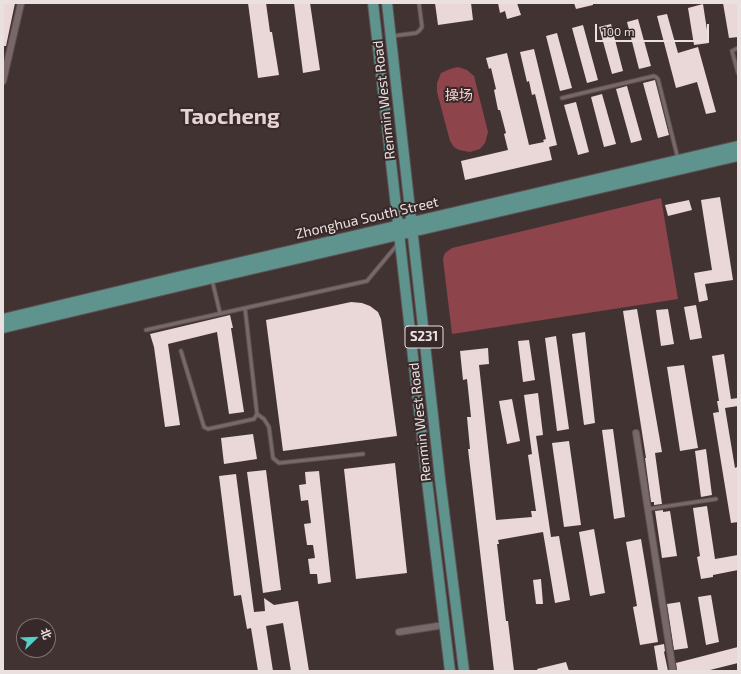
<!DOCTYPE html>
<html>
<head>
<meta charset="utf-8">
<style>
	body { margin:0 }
	#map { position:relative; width:741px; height:674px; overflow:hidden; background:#423333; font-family:"Exo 2","Noto Sans SC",sans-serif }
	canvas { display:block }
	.frame { position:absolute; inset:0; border:4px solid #eae0e0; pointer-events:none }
	.north { position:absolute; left:16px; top:618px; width:40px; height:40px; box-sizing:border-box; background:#372929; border:1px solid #7f7272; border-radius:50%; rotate:67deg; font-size:11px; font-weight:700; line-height:16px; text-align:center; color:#eae0e0 }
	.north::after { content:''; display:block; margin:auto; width:14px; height:18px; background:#56cec3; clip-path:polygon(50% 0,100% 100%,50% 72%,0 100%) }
	.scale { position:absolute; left:595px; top:24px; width:114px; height:18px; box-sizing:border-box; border:2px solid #eae0e0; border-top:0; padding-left:5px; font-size:12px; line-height:14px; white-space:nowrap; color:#eae0e0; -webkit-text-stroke:3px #372929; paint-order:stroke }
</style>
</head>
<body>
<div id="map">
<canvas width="741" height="674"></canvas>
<div class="frame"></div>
<div class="north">北</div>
<div class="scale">100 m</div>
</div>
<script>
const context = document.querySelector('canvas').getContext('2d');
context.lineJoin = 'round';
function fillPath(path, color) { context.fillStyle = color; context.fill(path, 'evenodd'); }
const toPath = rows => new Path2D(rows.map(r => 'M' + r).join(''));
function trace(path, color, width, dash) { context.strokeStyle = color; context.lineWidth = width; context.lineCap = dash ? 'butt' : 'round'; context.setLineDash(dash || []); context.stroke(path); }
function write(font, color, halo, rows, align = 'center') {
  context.font = font + ' "Exo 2","Noto Sans SC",sans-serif'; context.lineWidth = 4; context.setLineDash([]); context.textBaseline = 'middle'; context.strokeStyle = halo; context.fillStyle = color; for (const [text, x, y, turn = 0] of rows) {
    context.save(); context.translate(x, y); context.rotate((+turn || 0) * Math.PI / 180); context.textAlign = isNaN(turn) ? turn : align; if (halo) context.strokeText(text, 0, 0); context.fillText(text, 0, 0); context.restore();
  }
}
fillPath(toPath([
	[458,67,467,70,474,76,488,132,485,143,480,149,470,152,459,150,454,147,450,141,437,92,437,83,441,73,450,69],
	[661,198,678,299,452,334,443,259,445,253,452,248]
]), '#8d454b');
fillPath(toPath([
	[3,3,15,3,6,46,3,46],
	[248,3,266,3,270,32,272,32,279,75,258,78],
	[294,3,310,3,320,70,303,73],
	[435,3,471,3,473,20,438,25],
	[498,3,517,3,521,15,507,19,505,11,500,13],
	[574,3,593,3,593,5,576,9],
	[723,3,738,3,738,37,729,38],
	[703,4,709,43,694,45,688,8],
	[667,14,678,53,698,47,716,112,706,114,697,82,676,88,657,16],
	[638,19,651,66,639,69,627,22],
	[611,24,623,71,612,74,599,27],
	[583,25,598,80,587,83,572,28],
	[557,33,572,88,560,91,546,36],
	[534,49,557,145,549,147,552,160,465,180,461,161,508,150,504,134,506,133,500,110,498,110,494,90,496,89,491,68,489,69,486,58,507,53,529,145,544,142,543,140,546,139,535,94,532,95,529,81,527,82,520,52],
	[655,80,669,135,658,138,643,83],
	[627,86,642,140,631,143,616,89],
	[602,94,616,144,604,147,591,97],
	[576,102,589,152,578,155,564,105],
	[720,197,733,280,705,284,708,300,699,302,694,273,712,270,701,200],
	[689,200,692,210,668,216,665,205],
	[351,302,362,303,370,306,378,312,381,319,397,436,283,451,266,320],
	[696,305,702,338,690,340,684,307],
	[637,309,662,452,655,453,662,504,654,505,654,502,651,502,645,458,646,458,623,311],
	[668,309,674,344,661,346,656,310],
	[230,315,233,328,231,328,244,412,229,414,217,332,168,344,180,425,165,427,154,347,150,334],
	[585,332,595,423,584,425,572,334],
	[556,336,569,429,557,431,545,338],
	[529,340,535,380,523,382,518,341],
	[488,348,489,364,479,365,496,520,532,517,531,511,536,511,528,455,532,454,524,395,538,393,543,435,536,436,551,537,559,536,570,600,555,603,543,532,498,540,499,544,497,544,506,621,508,621,514,671,494,671,468,449,470,449,467,417,471,417,467,379,463,380,460,351],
	[724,354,731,399,738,398,738,406,725,408,735,468,737,467,738,474,738,522,731,523,713,413,719,412,717,401,719,401,712,356],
	[684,365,698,448,680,451,667,367],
	[512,399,520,441,507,444,499,401],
	[613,429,625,517,614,519,602,430],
	[253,434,257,459,224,464,221,438],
	[569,441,581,525,564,527,552,443],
	[706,449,712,495,701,497,695,451],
	[395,463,407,573,356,579,344,469],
	[266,470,281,590,263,593,247,472],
	[319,471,331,582,318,584,317,574,310,574,308,559,315,558,313,545,307,545,304,524,311,523,308,500,301,501,299,485,306,484,305,472],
	[236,474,254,612,265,611,264,598,274,605,298,601,309,671,291,671,283,623,266,626,273,671,258,671,251,628,247,629,241,595,234,596,219,476],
	[707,506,715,559,738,555,738,570,713,575,713,577,701,579,697,557,700,556,693,508],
	[663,510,663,512,670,511,677,556,662,558,655,511],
	[594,529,605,593,590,596,579,532],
	[641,539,658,642,640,645,633,607,637,606,626,542],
	[541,579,543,604,536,604,533,580],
	[711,595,719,642,706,645,698,597],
	[680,602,688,648,674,650,667,604],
	[664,644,665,651,664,652,668,671,658,671,654,646],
	[738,647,738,663,706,671,677,671,676,663],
	[566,662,569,671,538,671,537,669]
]), '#ead7d7');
const service = toPath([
	[393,36,416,33,419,31,422,27,419,3],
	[738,48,732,51,738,73],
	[562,98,654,76,656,77,658,79,678,159],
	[212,280,220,313],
	[146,330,367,281,397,245],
	[181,351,204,427,208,429,254,419,257,414,245,308],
	[257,414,264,419,269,427,273,458,279,463,363,454],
	[648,509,716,499]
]);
const minor = toPath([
	[3,81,21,3],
	[636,433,673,671],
	[399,632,444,625]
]);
const primary = toPath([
	[373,3,427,481,450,671],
	[387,3,440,479,464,671],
	[3,319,186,275,738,146],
	[3,328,188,284,738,156]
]);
trace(service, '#5e5152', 5);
trace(minor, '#5e5152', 8);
trace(primary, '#5e5152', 12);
trace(service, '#796869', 3);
trace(minor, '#796869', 6);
trace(primary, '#5f938e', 10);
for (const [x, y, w] of [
	[424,337,38]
]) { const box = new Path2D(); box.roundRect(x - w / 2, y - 11, w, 22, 3); context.fillStyle = '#372929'; context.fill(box); trace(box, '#eae0e0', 1); }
write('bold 13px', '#eae0e0', null, [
	["S231",424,337]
]);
write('14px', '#fdcfd1', '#372929', [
	["操场",459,95]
]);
write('14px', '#eae0e0', '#372929', [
	["Renmin West Road",384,100,-96],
	["Zhonghua South Street",367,218,-13],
	["Renmin West Road",420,422,-96]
]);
write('bold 22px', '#e6d2d3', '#372929', [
	["Taocheng",230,117]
]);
</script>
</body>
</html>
